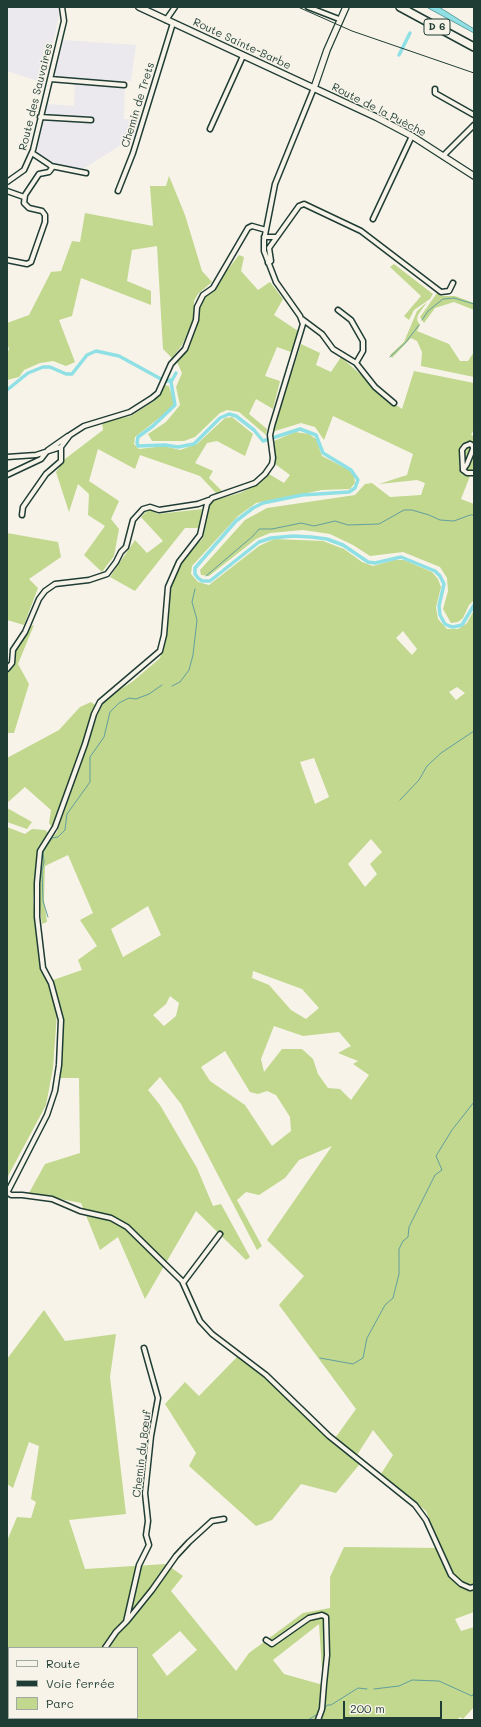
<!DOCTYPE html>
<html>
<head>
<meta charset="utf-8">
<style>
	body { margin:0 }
	#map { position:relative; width:481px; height:1727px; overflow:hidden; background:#f7f3e8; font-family:Mali,sans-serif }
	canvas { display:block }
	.frame { position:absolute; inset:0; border:8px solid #1f3d34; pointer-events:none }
	.legend { position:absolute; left:8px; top:1647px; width:130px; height:72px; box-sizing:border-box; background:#f7f3e8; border:1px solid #a1aaa0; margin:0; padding:5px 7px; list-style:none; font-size:12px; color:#1f3d34 }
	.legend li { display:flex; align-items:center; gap:8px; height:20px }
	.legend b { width:20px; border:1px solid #a1aaa0 }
	.scale { position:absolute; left:343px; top:1701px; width:99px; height:18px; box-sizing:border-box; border:2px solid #1f3d34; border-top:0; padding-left:5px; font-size:12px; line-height:14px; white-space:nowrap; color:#1f3d34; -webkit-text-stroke:3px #f7f3e8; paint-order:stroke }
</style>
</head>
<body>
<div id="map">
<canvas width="481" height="1727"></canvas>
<div class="frame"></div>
<ul class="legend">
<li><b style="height:5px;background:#f7f3e8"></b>Route</li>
<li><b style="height:5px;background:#1f3d34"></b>Voie ferrée</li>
<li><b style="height:11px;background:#c1d88e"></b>Parc</li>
</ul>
<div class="scale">200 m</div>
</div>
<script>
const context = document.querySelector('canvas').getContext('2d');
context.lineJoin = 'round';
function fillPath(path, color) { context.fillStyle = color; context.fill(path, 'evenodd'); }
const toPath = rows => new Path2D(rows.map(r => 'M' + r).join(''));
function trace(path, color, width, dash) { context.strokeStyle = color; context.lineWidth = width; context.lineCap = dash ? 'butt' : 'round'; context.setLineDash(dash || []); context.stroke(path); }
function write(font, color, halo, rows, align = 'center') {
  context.font = font + ' Mali,sans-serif'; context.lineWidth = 3; context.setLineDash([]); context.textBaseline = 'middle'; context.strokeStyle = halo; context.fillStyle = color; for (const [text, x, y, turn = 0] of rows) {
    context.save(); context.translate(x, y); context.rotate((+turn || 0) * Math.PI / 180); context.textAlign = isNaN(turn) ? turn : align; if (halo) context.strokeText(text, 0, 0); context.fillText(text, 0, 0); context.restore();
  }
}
fillPath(toPath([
	[7,7,57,7,60,12,44,83,7,71],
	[62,40,136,45,131,81,125,81,124,119,141,120,137,135,83,169,55,165,43,159,38,153,37,138,46,104,74,106,75,79,52,78]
]), '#ebe9ed');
fillPath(toPath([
	[169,176,185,215,202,271,212,282,198,294,194,301,194,320,182,345,172,358,163,349,157,246,132,250,127,281,151,291,151,305,81,278,72,316,59,320,75,362,66,366,53,361,40,363,24,370,19,377,7,380,7,354,9,349,7,343,7,323,29,315,51,272,61,271,72,241,80,242,85,213,153,226,150,186,166,186],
	[239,255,244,257,241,271,258,290,270,282,283,299,274,315,298,331,291,352,277,347,265,376,280,381,273,409,256,399,249,414,267,429,266,435,239,412,227,410,220,413,195,437,184,441,152,441,148,434,166,422,180,405,176,387,182,373,177,362,186,351,198,323,197,301,200,295,218,282],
	[394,264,433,294,430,299,414,310,409,320,404,316,421,296,390,267],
	[437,293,442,296,455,296,474,303,474,310,454,302,435,308,424,323,420,317],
	[427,302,418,315,417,320,420,325,417,331,449,344,460,361,468,361,474,352,474,377,421,366,422,352,417,341,411,338,392,358,390,355,404,342,417,311],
	[301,344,320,353,316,365,331,372,341,357,369,382,373,389,402,409,414,371,474,383,474,429,471,435,474,436,474,466,461,499,474,504,474,600,469,605,463,618,458,622,451,623,443,609,448,591,447,578,440,567,403,552,370,556,353,545,330,534,303,530,270,533,256,539,209,576,201,575,200,570,245,520,267,508,355,495,365,484,372,483,390,497,421,495,425,483,417,480,379,484,407,475,413,454,333,416,324,440,315,427,301,423,272,432],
	[164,385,169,386,174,403,172,408,135,437,134,444,139,449,164,446,180,450,197,444,225,418,232,417,253,434,245,456,217,441,207,443,195,463,213,471,209,478,222,491,216,493,200,476,140,455,135,469,98,449,89,481,119,501,111,519,119,529,114,556,102,572,84,555,105,526,88,515,89,494,78,484,69,512,56,472,65,459,103,430,102,422,131,416,154,401],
	[295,432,309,434,316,439,322,456,349,470,354,475,355,483,350,489,322,490,256,503,238,516,192,566,191,574,198,582,209,585,259,546,274,539,323,541,344,549,362,562,373,566,394,560,404,560,432,572,438,579,441,587,436,607,438,619,447,629,458,629,467,623,474,610,474,1612,455,1619,461,1631,474,1627,474,1707,463,1719,460,1717,457,1720,36,1720,38,1718,137,1718,137,1648,9,1648,9,1682,7,1682,7,1541,17,1517,31,1518,36,1502,31,1499,39,1446,29,1442,13,1488,7,1484,7,1359,44,1310,65,1341,116,1334,110,1377,126,1514,69,1520,85,1569,166,1564,183,1576,171,1591,236,1671,249,1653,303,1613,330,1608,330,1577,344,1547,441,1548,426,1511,381,1474,393,1455,373,1430,357,1455,363,1460,336,1493,301,1484,272,1520,256,1526,189,1466,196,1453,165,1404,185,1382,199,1396,238,1356,265,1377,333,1441,356,1409,279,1305,304,1276,267,1240,332,1146,299,1160,285,1178,259,1195,246,1192,237,1200,262,1246,257,1250,181,1104,160,1077,148,1090,160,1105,197,1168,213,1206,221,1204,250,1257,246,1260,196,1211,145,1299,118,1237,100,1250,81,1203,29,1193,45,1164,80,1153,79,1078,60,1078,64,1018,53,980,82,970,78,960,97,946,80,920,93,913,68,855,45,866,44,900,47,922,42,924,38,893,43,849,57,832,101,705,111,695,132,682,160,658,166,641,167,604,174,578,185,557,203,538,209,505,215,500,240,493,259,484,269,474,284,483,290,475,275,464,274,441],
	[403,631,417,649,412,655,396,638],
	[457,687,465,693,456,700,449,692],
	[314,758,329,797,315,804,300,762],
	[371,839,382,852,370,864,377,874,365,887,348,864],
	[148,906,161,935,123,957,111,929],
	[253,971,302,989,319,1008,306,1019,291,1010,269,985,252,978],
	[170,996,179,1003,176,1016,164,1026,153,1015,166,1004],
	[274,1026,303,1036,339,1032,351,1046,338,1053,358,1061,353,1064,369,1075,351,1100,340,1089,328,1088,318,1074,313,1059,302,1049,282,1049,264,1072,261,1059],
	[225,1051,250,1092,258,1094,267,1091,276,1095,290,1117,291,1131,272,1146,245,1105,210,1081,201,1067],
	[319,1624,323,1685,284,1674,273,1660],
	[180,1631,197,1650,167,1676,152,1655],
	[202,509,199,528,185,528,135,591,110,577,135,540,147,553,163,541,141,517,146,512,151,510,158,514],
	[7,533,58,542,61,557,29,579,38,588,24,625,7,620],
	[34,625,18,664,29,684,14,733,7,733,7,672,15,661,15,651,29,627],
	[91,702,95,705,81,752,52,828,49,823,51,810,25,787,7,803,7,758,59,730,80,707],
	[7,808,32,822,27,829,7,822],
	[7,827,25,834,32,829,45,830,50,834,37,852,33,901,41,970,47,981,57,1013,53,1068,46,1105,7,1178]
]), '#c1d88e');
const water = toPath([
	[429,7,439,7,474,29,474,33,428,8,429,7]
]);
fillPath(water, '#8fe0e5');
trace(water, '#629f9e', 1);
trace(toPath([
	[422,320,428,311,443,299,454,298,474,304],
	[390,357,406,342,419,325],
	[206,576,253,536,259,529,272,529,301,523,314,526,335,521,348,525,379,524,404,510,412,510,429,515,440,520,454,521,470,515,474,515],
	[172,686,180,682,189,670,193,655,197,620,192,602,195,589],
	[400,800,419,780,427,766,441,753,474,731],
	[48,917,43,901,42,871,44,862,43,852,52,838,58,837,65,830,67,814,90,782,90,757,104,737,110,712,119,703,129,698,136,699,149,694,162,685],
	[320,1358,353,1364,363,1358,367,1338,385,1305,393,1298,399,1274,399,1249,403,1241,408,1237,409,1227,435,1175,442,1170,436,1156,452,1130,474,1102],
	[374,1689,399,1686,412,1680,439,1681,472,1696,474,1693],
	[324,1710,327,1705,331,1705,358,1688,367,1689],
	[308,1720,316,1715]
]), '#629f9e', 1);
trace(toPath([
	[399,55,410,33],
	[176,373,171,382,175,405,153,426,138,437,137,443,138,446,165,445,178,447,194,444,220,418,229,414,236,416,254,430,263,441,300,429,316,435,323,453,351,470,358,480,355,488,349,492,302,495,263,503,253,508,236,521,195,568,195,574,198,578,202,581,210,581,259,542,271,538,293,536,311,537,327,539,343,545,368,562,375,563,401,557,435,571,440,576,444,584,439,606,440,615,445,624,449,626,453,627,462,625,474,605],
	[7,390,28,373,43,367,50,367,66,374,72,374,87,355,96,351,119,356,161,379,168,381,171,380]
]), '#8fe0e5', 3.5);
const street = toPath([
	[308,7,339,19],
	[166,20,175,7],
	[50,79,124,85],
	[435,89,435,93,474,115],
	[40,117,91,120],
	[210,129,243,56],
	[443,156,474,125],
	[51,166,86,173],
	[7,182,24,170,33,150,64,21,62,7],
	[7,191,24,197],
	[118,191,133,153,173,23],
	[373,219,412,136],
	[264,237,276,237],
	[7,260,27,264,31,262,45,222,45,215,42,211,29,208,24,203,25,195,39,174,49,172,52,168,50,165,32,153],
	[268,263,271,261,269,248,299,206,304,204,361,231,441,292,449,291,453,283],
	[338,310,351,320,363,341,363,351,356,363],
	[302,319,322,334,333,349,356,363,375,387,394,403],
	[470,444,473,446,473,449,467,464,463,470,462,450,465,446,470,444],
	[7,457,36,455,61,447,70,435,84,426,130,412,152,398,158,393,171,364,185,349,196,320,197,307,203,295,213,288,248,228,252,226,266,230],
	[463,470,467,473,474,473],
	[7,475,41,459,48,450,68,436],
	[22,515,23,507,46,474,61,461,61,447],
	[7,669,12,663,13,650,25,632,39,599,45,591,55,584,89,580,107,574,116,562,121,552,126,547,133,520,143,509,150,507,159,510,198,504,209,500],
	[7,1192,11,1195,22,1195,52,1199,80,1211,111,1218,127,1227,182,1281,200,1321,212,1334,266,1375,329,1436,415,1505,426,1520,451,1575,461,1584,470,1588,474,1587],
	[7,1193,47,1115,55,1091,59,1065,61,1020,51,983,43,968,37,917,37,883,40,851,55,827,85,744,94,714,100,702,160,651,164,635,168,587,179,562,200,535,207,504,212,498,255,483,265,474,272,464,273,458,270,435,272,426,303,324,300,316,276,282,264,251,264,240,275,184,314,88],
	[183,1283,220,1234],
	[127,1621,152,1590,176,1556,189,1542,212,1521,224,1519],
	[266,1640,272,1644,309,1618,322,1615,326,1617,327,1655,324,1684,322,1709,318,1720],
	[105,1648,116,1632,126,1622,139,1565,149,1545,146,1535,148,1521,145,1493,151,1436,158,1398,144,1348],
	[7,1678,9,1678]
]);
const secondary = toPath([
	[139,7,376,117,412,136,474,176],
	[314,88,327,50,346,7]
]);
const highway = toPath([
	[400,7,474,47]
]);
trace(street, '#1f3d34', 7);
trace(secondary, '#1f3d34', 8);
trace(highway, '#1f3d34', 10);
trace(street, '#f7f3e8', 4);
trace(secondary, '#f7f3e8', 5.5);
trace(highway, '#f7f3e8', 7);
trace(toPath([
	[298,7,352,31,474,73]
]), '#1f3d34', 1);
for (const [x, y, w] of [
	[437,27,26]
]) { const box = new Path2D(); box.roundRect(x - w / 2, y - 8, w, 16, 3); context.fillStyle = '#f7f3e8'; context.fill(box); trace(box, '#1f3d34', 1); }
write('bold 10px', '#1f3d34', null, [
	["D 6",437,27]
]);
write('11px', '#1f3d34', '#f7f3e8', [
	["Route Sainte-Barbe",242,44,25],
	["Route des Sauvaires",36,97,-76],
	["Chemin de Trets",138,105,-73],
	["Route de la Puèche",379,110,27],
	["Chemin du Bœuf",142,1454,-83]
]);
</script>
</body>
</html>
